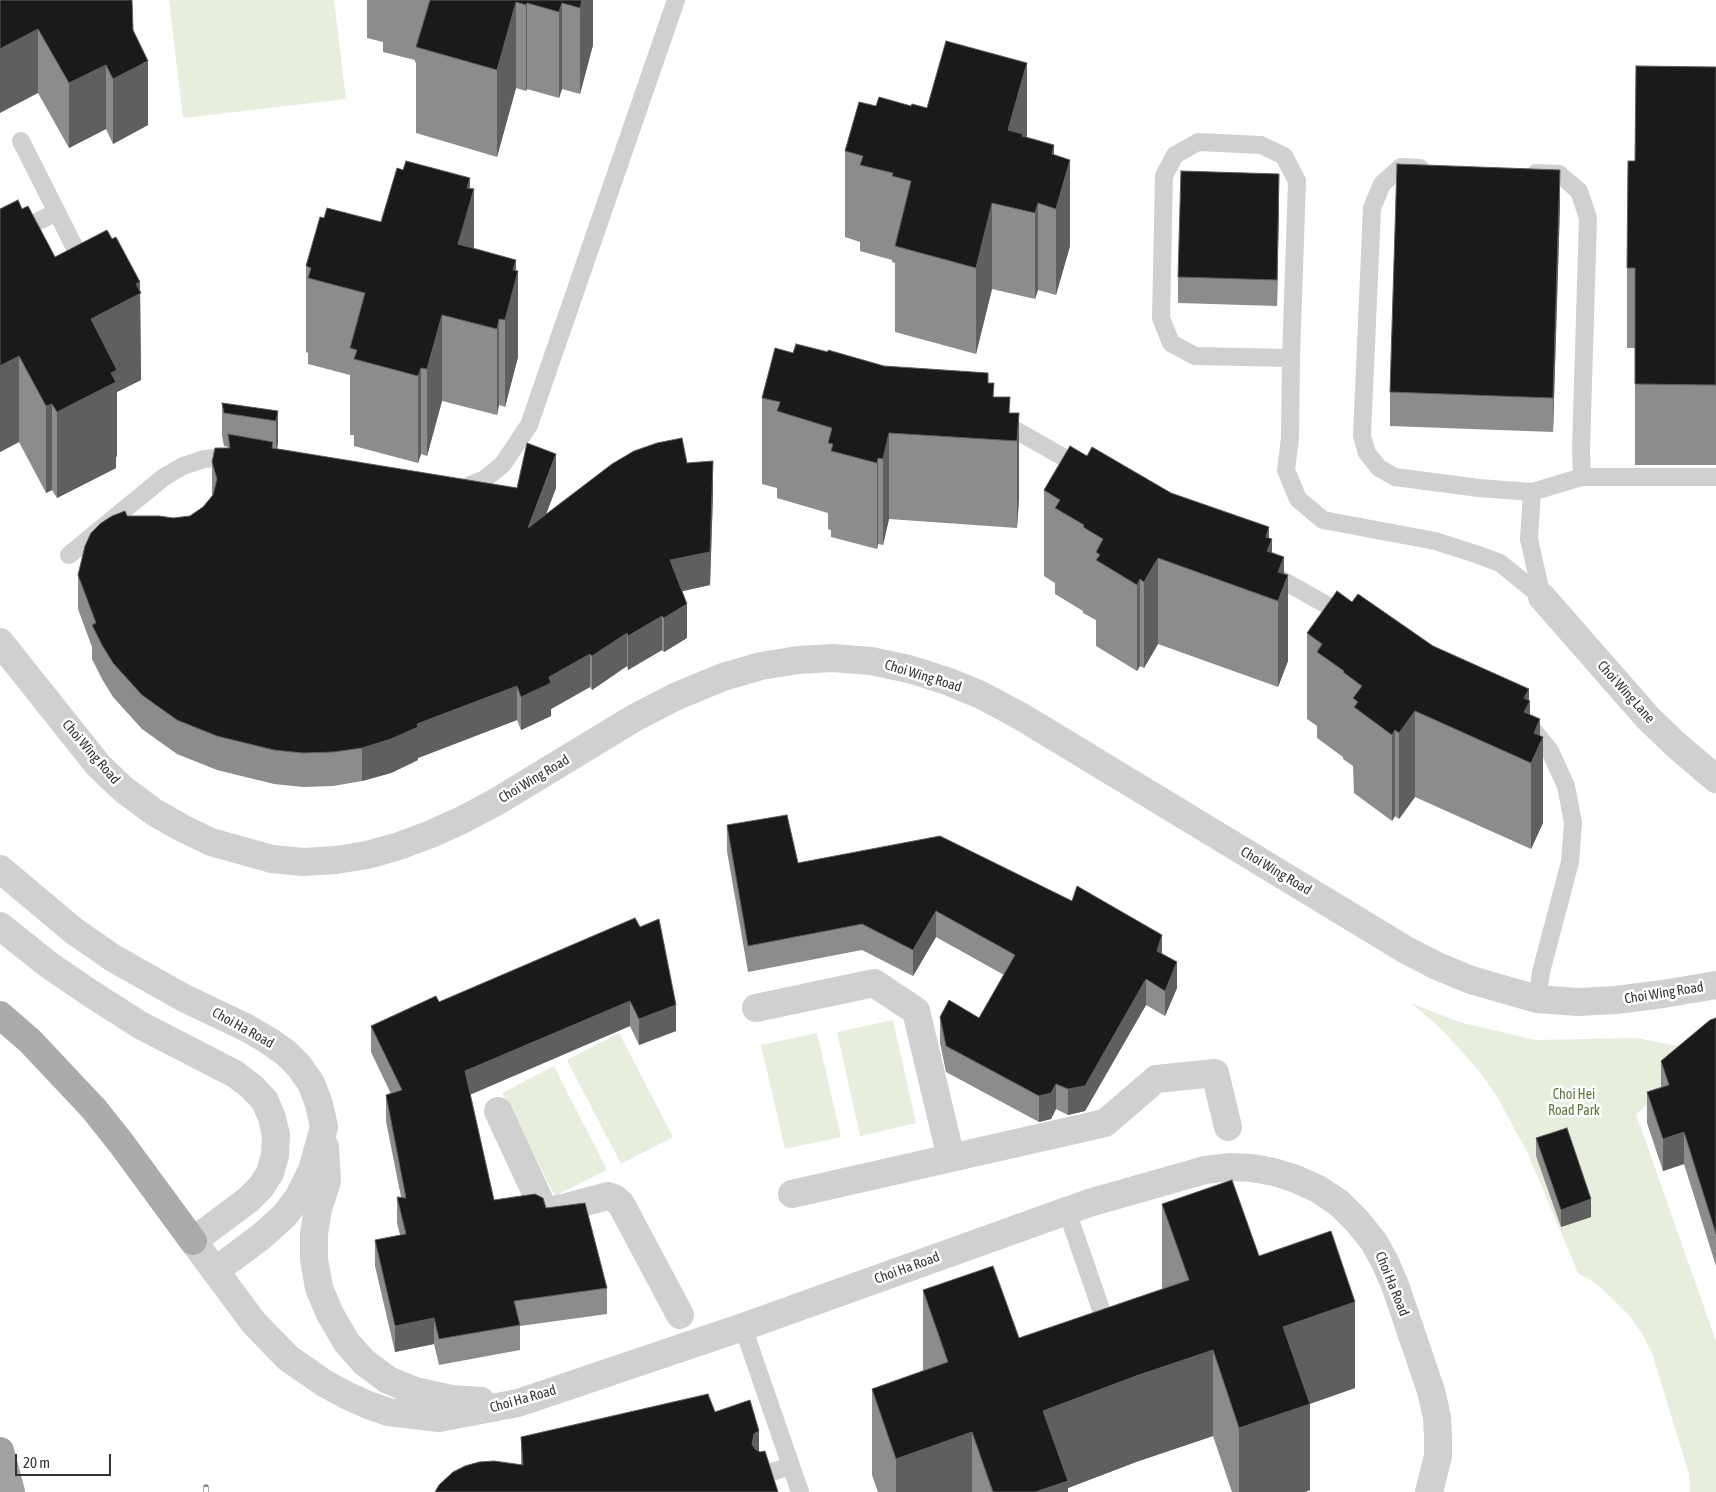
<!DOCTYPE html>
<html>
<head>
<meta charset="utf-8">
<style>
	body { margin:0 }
	#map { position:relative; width:1716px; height:1492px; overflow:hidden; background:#fff; font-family:"Asap Condensed",sans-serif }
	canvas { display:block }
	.scale { position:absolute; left:15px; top:1454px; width:96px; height:22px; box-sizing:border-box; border:2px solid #333; border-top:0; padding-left:6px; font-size:15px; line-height:18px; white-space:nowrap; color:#333; -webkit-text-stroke:4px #fff; paint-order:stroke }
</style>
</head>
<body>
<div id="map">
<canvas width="1716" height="1492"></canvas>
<div class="scale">20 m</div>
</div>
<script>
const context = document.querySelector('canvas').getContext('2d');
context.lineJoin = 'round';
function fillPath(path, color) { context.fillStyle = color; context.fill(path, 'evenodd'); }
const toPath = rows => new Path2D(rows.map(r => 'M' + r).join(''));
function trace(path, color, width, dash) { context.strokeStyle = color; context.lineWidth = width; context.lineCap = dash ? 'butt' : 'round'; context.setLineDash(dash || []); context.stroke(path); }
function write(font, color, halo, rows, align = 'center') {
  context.font = font + ' "Asap Condensed",sans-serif'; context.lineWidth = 5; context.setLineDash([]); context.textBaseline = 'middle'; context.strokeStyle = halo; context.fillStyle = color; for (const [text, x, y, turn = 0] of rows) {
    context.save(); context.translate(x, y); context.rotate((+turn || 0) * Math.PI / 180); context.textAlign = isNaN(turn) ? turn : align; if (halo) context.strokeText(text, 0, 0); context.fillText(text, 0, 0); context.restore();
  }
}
fillPath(toPath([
	[169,0,334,0,346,99,183,118],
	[1411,1003,1459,1022,1535,1040,1636,1038,1710,1052,1636,1114,1716,1341,1716,1492,1690,1492,1689,1474,1652,1353,1642,1334,1629,1315,1597,1284,1578,1273,1528,1154,1498,1098,1479,1071,1458,1047,1435,1023],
	[893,1020,916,1123,860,1136,837,1032],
	[619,1033,673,1137,621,1164,567,1060],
	[817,1033,841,1137,785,1149,761,1045],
	[554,1066,607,1170,555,1196,502,1093]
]), '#e8eede');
trace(toPath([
	[21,141,85,268],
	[1420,168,1401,167,1382,184,1372,208,1362,436,1367,453,1379,468,1395,477,1479,488,1532,492],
	[1536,173,1559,174,1579,191,1588,218,1581,449,1582,477],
	[0,240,57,212],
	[1291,358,1297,181,1284,156,1261,145,1198,142,1175,155,1164,176,1161,318,1171,343,1195,356,1291,358,1290,438,1286,470,1298,499,1323,520,1435,541,1476,554,1500,563,1542,597],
	[998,420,1084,469],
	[458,490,485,479,503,464,529,425,676,0],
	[69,555,164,477,183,466,204,459,226,457,235,459],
	[1268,572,1348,617],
	[1542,597,1529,539,1532,492,1582,477,1716,477],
	[1529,725,1550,751,1566,786,1573,823,1570,862,1541,972,1537,999],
	[1067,1211,1105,1321,1105,1332],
	[743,1327,800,1492],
	[762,1475,791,1466]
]), '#d0d0d0', 18);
trace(toPath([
	[756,1008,874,983,916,1011,951,1158],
	[498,1111,542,1206,547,1209,555,1210,608,1196,614,1198,621,1204,680,1315],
	[792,1194,1105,1123,1156,1079,1215,1073,1228,1127]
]), '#d0d0d0', 28);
trace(toPath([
	[1542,597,1648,718,1675,744,1716,779],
	[0,642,98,765,123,789,154,812,182,828,211,842,272,859,303,862,336,860,367,855,399,846,431,834,462,820,496,802,636,717,677,696,723,677,761,666,798,660,833,658,871,661,909,669,947,681,981,695,1022,717,1406,950,1437,966,1471,980,1537,999,1578,1002,1616,1000,1663,994,1716,985]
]), '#d0d0d0', 28);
trace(toPath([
	[0,869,74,931,113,958,184,998,247,1028,269,1041,286,1053,299,1066,311,1083,319,1104,324,1127,312,1170,298,1198,284,1216,262,1236,215,1271],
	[0,926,49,965,87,991,140,1025,235,1074,252,1087,265,1101,272,1118,276,1135,275,1155,270,1173,261,1187,248,1200,193,1241,254,1323,288,1358,324,1383,346,1395,368,1405,388,1412,439,1418,518,1403,743,1327,1089,1203,1205,1170,1230,1167,1252,1168,1274,1172,1296,1179,1318,1189,1339,1203,1357,1221,1374,1242,1386,1264,1395,1285,1431,1391,1437,1417,1438,1437,1438,1456,1429,1492],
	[325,1147,327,1181,318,1209,314,1234,314,1259,319,1288,330,1314,347,1343,364,1362,388,1380,415,1391,451,1399,481,1401]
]), '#d0d0d0', 28);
trace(toPath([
	[0,1015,30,1041,94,1109,121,1143,193,1241]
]), '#ababab', 28);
trace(toPath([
	[0,1451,11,1492]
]), '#a2a2a2', 28);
const rail = toPath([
	[206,1492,206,1487]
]);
trace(rail, '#888', 5.5);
trace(rail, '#fff', 4, [11]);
fillPath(toPath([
	[0,0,133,30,148,125,113,144,106,129,69,148,38,93],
	[367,0,593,0,593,45,580,94,562,89,559,98,527,89,526,91,516,88,497,157,416,133,416,63,415,62,415,60,383,52,383,42,367,38],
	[1716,67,1716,465,1635,465,1635,348,1627,348,1627,268],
	[876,106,911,106,1027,137,1054,155,1070,246,1056,295,1038,290,1035,299,992,289,976,354,895,332,895,263,892,262,892,260,860,251,860,242,845,237,845,151],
	[1279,199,1277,306,1178,303,1178,277],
	[1560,204,1553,432,1390,426,1390,392],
	[0,209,22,209,55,257,140,293,141,380,117,392,117,456,116,457,116,468,57,498,52,490,46,493,19,442,0,452],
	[381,222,474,249,516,271,518,357,505,407,499,405,497,415,442,401,427,456,421,454,418,463,354,446,354,435,350,435,350,375,308,364,308,353,306,352,306,266],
	[793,353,884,366,988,383,994,397,1010,413,1019,413,1019,499,1017,528,889,519,883,545,878,544,877,549,831,537,831,530,828,529,828,513,777,498,777,488,762,484,762,398],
	[222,403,278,411,277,449,517,488,556,488,546,514,687,463,713,494,710,585,682,591,687,638,664,652,662,650,628,670,627,666,592,690,590,687,551,709,551,716,521,730,517,720,418,758,418,760,391,773,362,781,333,786,303,787,274,784,217,770,177,754,142,729,113,697,102,679,92,659,92,647,78,609,78,575,127,516,173,518,190,516,203,507,212,496,212,462,228,448,228,447,224,446,222,436],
	[1087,456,1171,493,1269,538,1272,553,1284,573,1288,661,1278,687,1158,644,1144,668,1140,666,1137,671,1096,646,1096,620,1083,613,1083,611,1055,594,1055,583,1044,576,1044,490],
	[1352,602,1433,646,1529,700,1530,715,1540,736,1543,823,1531,849,1415,797,1399,819,1395,816,1392,821,1354,793,1353,766,1343,759,1343,757,1317,738,1317,726,1307,719,1307,633],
	[727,825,798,863,1162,954,1177,988,1165,1016,1146,1005,1085,1111,1068,1115,1056,1109,1051,1119,1039,1122,946,1072,940,1043,940,1017,979,1018,1004,975,936,937,913,976,862,950,748,972,727,851],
	[635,918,676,1031,639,1045,630,1026,470,1094,494,1200,546,1208,607,1288,607,1314,520,1326,520,1350,439,1365,434,1344,395,1352,375,1266,375,1240,400,1235,397,1223,397,1197,401,1197,386,1121,386,1095,391,1094,371,1052,371,1026,439,1002],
	[1716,1018,1716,1266,1684,1164,1663,1171,1647,1123,1647,1092,1661,1087,1661,1061],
	[1536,1138,1591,1217,1561,1227,1536,1156],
	[1162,1204,1259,1256,1355,1388,1310,1404,1310,1490,1305,1492,1232,1492,1213,1436,1136,1462,1068,1488,1068,1492,878,1492,872,1475,872,1389,923,1371,923,1290,1019,1338,1162,1289],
	[715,1412,759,1451,778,1492,521,1465,521,1437]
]), '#8c8c8c');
fillPath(toPath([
	[582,0,593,0,593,45,580,94,580,8],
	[516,2,516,88,497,157,497,70],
	[527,3,527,89,526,91,526,5],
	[562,3,562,89,559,98,559,12],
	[38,29,38,93,0,113,0,49],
	[148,61,148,125,113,144,113,79],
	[1027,63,1027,150,1008,130],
	[106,65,106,129,69,148,69,83],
	[1054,145,1054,208,1052,154],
	[1070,160,1070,246,1056,295,1056,209],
	[1560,170,1560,204,1553,432,1553,398],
	[1279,174,1279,199,1277,306,1277,280],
	[470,178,470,203,474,189,474,275,458,244,467,188],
	[992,203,992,289,976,354,976,268],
	[1038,203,1038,290,1035,299,1035,213],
	[516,260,516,278,518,271,518,357,505,407,505,320,513,270],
	[140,282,141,380,117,392,117,456,116,457,116,468,57,498,57,412,91,319,136,284],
	[442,315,442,401,427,456,427,369],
	[499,319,499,405,497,415,497,329],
	[19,356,19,442,0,452,0,366],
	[421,368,421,454,418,463,418,376],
	[52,404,52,490,46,493,46,406],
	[278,411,278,444,276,455,276,421],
	[1019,413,1019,499,1017,528,1017,441],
	[889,433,889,519,883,545,883,459],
	[556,454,556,488,528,562,528,528],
	[878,458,878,544,877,549,877,463],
	[713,461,713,494,710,585,670,594,670,560],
	[1269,527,1269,545,1272,539,1272,598,1266,537],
	[1284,557,1284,586,1288,575,1288,661,1278,687,1278,572],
	[1158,558,1158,644,1144,668,1144,582],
	[1140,579,1140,666,1137,671,1137,585],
	[687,604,687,638,664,652,664,618],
	[662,616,662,650,628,670,628,636],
	[627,633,627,666,592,690,592,656],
	[590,654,590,687,551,709,551,716,521,730,521,697,549,677],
	[517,686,517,720,418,758,418,760,391,773,362,781,362,748,417,724],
	[1529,689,1529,703,1530,701,1530,762,1524,760,1524,698],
	[1415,711,1415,797,1399,819,1399,733],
	[1540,719,1540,743,1543,737,1543,823,1531,849,1531,763,1534,733],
	[1395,730,1395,816,1392,821,1392,735],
	[936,911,936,937,913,976,913,950],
	[1162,935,1162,960,1157,951],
	[1177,962,1177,988,1165,1016,1165,991],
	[1146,979,1146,1005,1085,1111,1068,1115,1068,1089],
	[630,1001,630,1026,465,1097,465,1071],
	[676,1005,676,1031,639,1045,639,1019],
	[1056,1084,1056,1109,1051,1119,1039,1122,1039,1096],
	[1684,1132,1684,1164,1663,1171,1663,1139],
	[1591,1199,1591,1217,1561,1227,1561,1210],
	[1355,1302,1355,1388,1283,1413,1283,1327],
	[434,1318,434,1344,395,1352,395,1326],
	[1213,1350,1213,1436,1136,1462,1068,1488,1068,1492,1035,1492,1043,1411,1136,1376],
	[1310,1404,1310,1490,1305,1492,1239,1492,1239,1428],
	[759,1431,759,1465,752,1444,754,1434],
	[972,1432,972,1492,896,1492,896,1459]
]), '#5f5f5f');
const building = toPath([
	[0,0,132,0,133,30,148,61,113,79,106,65,69,83,38,29,0,49,0,0],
	[430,0,582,0,580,8,562,3,559,12,527,3,526,5,516,2,497,70,416,47,430,0],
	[946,41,1027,63,1008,130,1023,134,1022,136,1054,145,1052,154,1070,160,1056,209,1038,203,1035,213,992,203,976,268,895,246,911,181,892,176,893,173,860,165,863,156,845,151,859,102,876,106,879,97,911,106,912,104,927,108,946,41],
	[1636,66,1716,67,1716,385,1635,384,1635,268,1627,268,1628,161,1635,161,1636,66],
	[406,161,470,178,467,188,474,189,458,244,516,260,513,270,518,271,505,320,499,319,497,329,442,315,427,369,421,368,418,376,354,359,357,350,350,348,365,293,308,278,311,268,306,266,320,217,324,218,327,208,381,222,397,168,403,170,406,161],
	[1397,164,1560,170,1553,398,1390,392,1397,164],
	[1181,171,1279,174,1277,280,1178,277,1181,171],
	[18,200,22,209,28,206,55,257,107,230,112,239,116,237,140,282,136,284,141,293,91,319,117,370,111,373,116,382,57,412,52,404,46,406,19,356,0,366,0,209,18,200],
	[796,344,828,352,828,350,884,366,988,373,988,383,994,383,993,397,1010,397,1009,413,1019,413,1017,441,889,433,883,459,878,458,877,463,831,451,833,444,828,443,832,428,777,411,780,402,762,398,775,348,793,353,796,344],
	[222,403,278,411,276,421,224,413,222,403],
	[228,434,273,442,272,448,517,488,527,443,556,454,528,528,612,464,634,451,657,443,682,438,687,463,713,461,710,552,670,560,687,604,664,618,662,616,628,636,627,633,592,656,590,654,549,677,551,683,521,697,517,686,417,724,418,727,391,739,362,748,333,752,303,753,274,750,217,736,177,720,142,695,113,663,102,645,92,625,96,623,78,575,85,546,91,533,101,523,112,516,125,511,127,516,159,516,173,518,190,516,203,507,213,495,217,479,212,462,215,448,230,448,228,434],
	[1070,446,1087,456,1092,447,1171,493,1269,527,1266,537,1272,539,1267,551,1284,557,1278,572,1288,575,1278,601,1158,558,1144,582,1140,579,1137,585,1096,560,1100,555,1096,552,1103,539,1083,527,1084,525,1055,508,1060,500,1044,490,1070,446],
	[1337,591,1352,602,1358,594,1433,646,1529,689,1524,698,1530,701,1524,712,1540,719,1534,733,1543,737,1531,763,1415,711,1399,733,1395,730,1392,735,1354,707,1358,702,1353,698,1362,686,1343,672,1344,671,1317,652,1322,644,1307,633,1337,591],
	[787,815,798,863,940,836,1072,901,1077,886,1162,935,1157,951,1177,962,1165,991,1146,979,1085,1086,1068,1089,1056,1084,1051,1093,1039,1096,946,1046,940,1017,949,1000,979,1018,1015,955,936,911,913,950,862,924,748,946,727,825,787,815],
	[635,918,640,927,659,919,676,1005,639,1019,630,1001,465,1071,494,1200,535,1194,543,1198,546,1208,585,1203,607,1288,514,1301,520,1325,439,1339,434,1318,395,1326,375,1240,406,1234,397,1197,406,1198,386,1095,402,1090,371,1026,436,996,439,1002,635,918],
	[1716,1018,1716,1234,1684,1132,1663,1139,1647,1092,1669,1085,1661,1061,1710,1020,1716,1018],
	[1567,1128,1591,1199,1561,1210,1536,1138,1567,1128],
	[1232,1180,1259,1256,1331,1231,1355,1302,1283,1327,1310,1404,1239,1428,1213,1350,1136,1376,1043,1411,1068,1481,1035,1492,993,1492,972,1432,896,1459,872,1389,948,1362,923,1290,993,1266,1019,1338,1189,1280,1162,1204,1232,1180],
	[708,1394,715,1412,750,1400,759,1431,754,1434,752,1444,755,1449,760,1452,765,1451,778,1492,435,1492,439,1485,453,1472,465,1466,479,1462,494,1461,523,1465,521,1437,708,1394]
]);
fillPath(building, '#1a1a1a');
trace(building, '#5f5f5f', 1);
write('14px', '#333', '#fff', [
	["Choi Wing Road",923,676,17],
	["Choi Wing Lane",1626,692,48],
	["Choi Wing Road",91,752,49],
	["Choi Wing Road",534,779,-31],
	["Choi Wing Road",1276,871,31],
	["Choi Wing Road",1664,993,-9],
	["Choi Ha Road",243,1028,29],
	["Choi Ha Road",907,1268,-20],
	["Choi Ha Road",1392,1284,68],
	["Choi Ha Road",523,1399,-16]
]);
write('14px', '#5e743b', '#fff', [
	["Choi Hei",1574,1095],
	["Road Park",1574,1111]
]);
</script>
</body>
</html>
